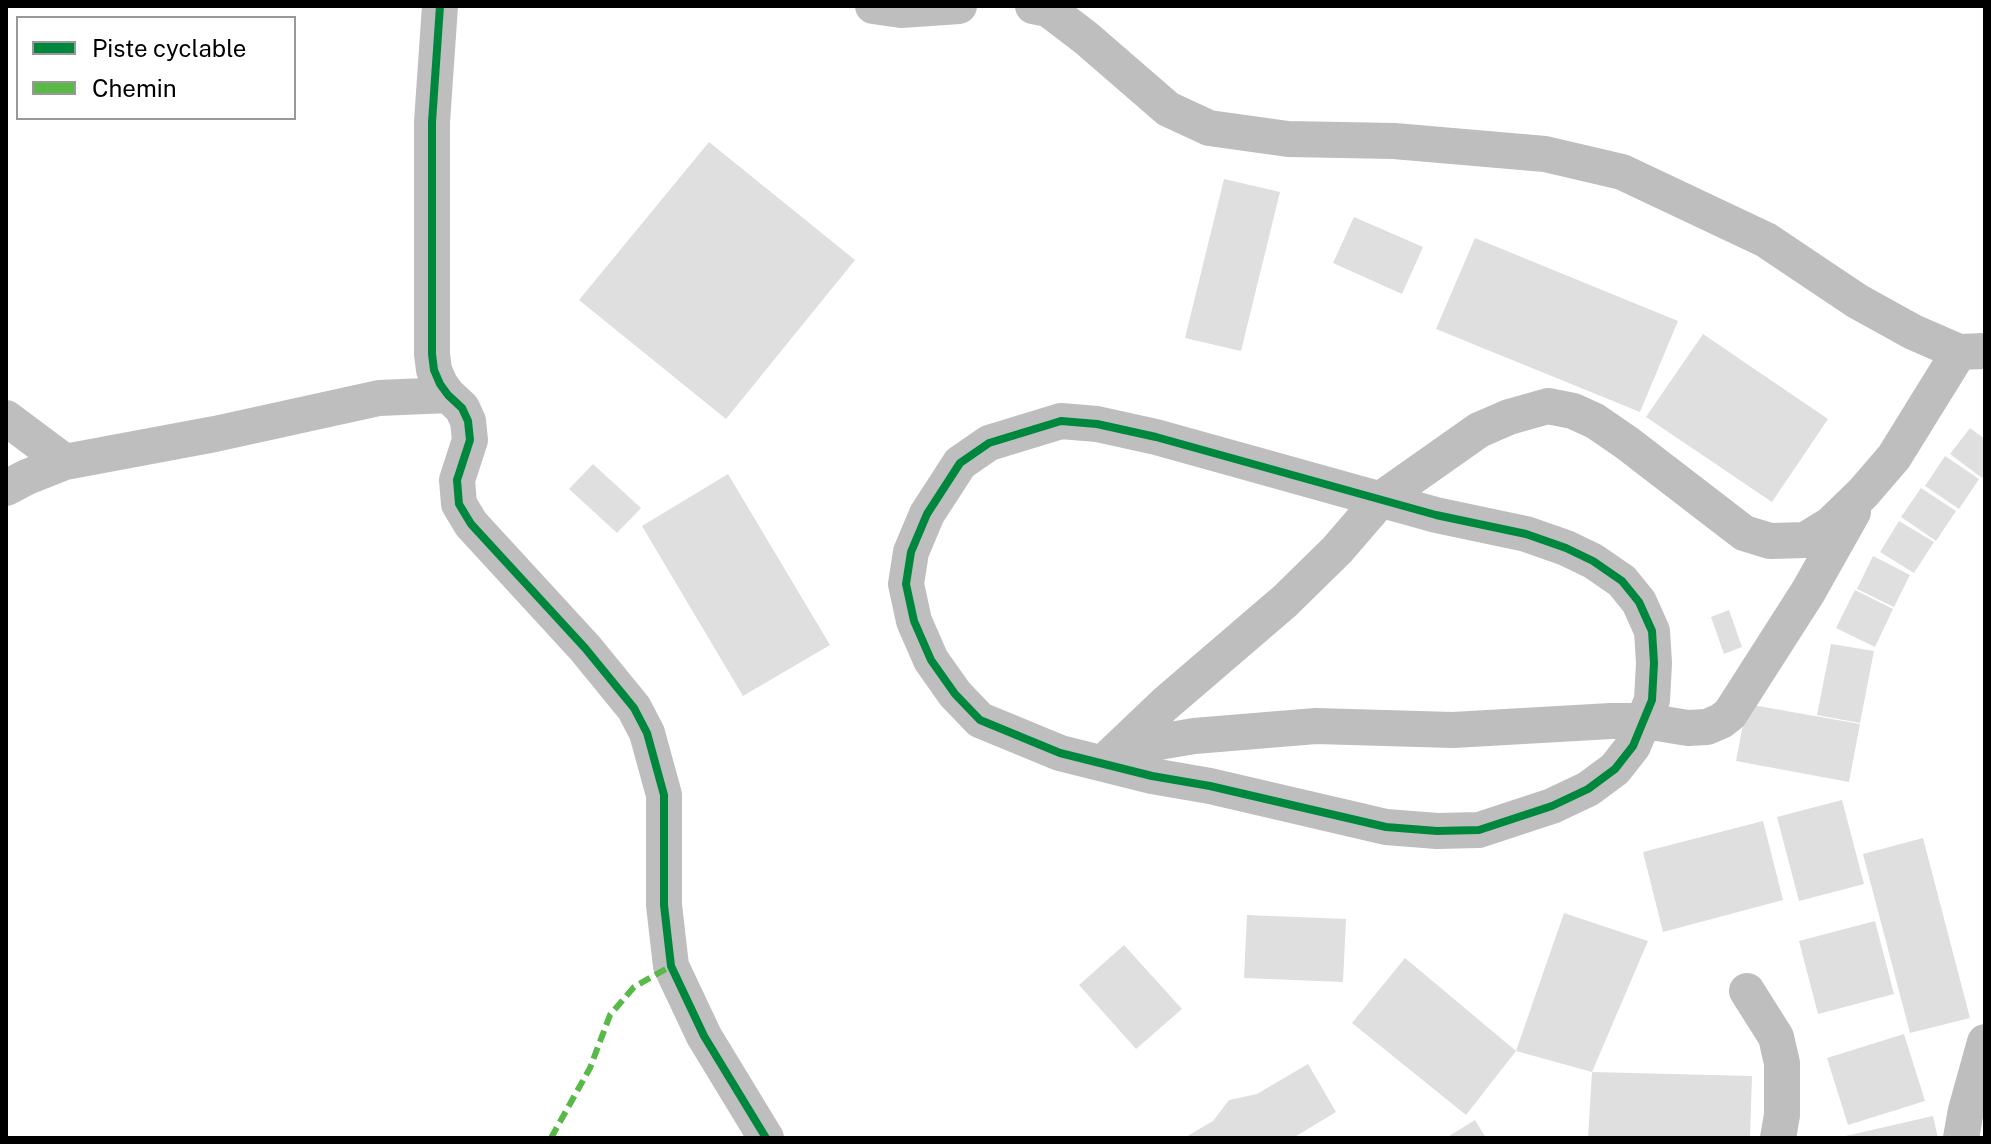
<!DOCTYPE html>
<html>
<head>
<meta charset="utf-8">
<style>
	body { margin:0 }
	#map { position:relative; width:1991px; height:1144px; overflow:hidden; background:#fff; font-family:"Public Sans",sans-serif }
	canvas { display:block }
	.frame { position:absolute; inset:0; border:8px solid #000; pointer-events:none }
	.legend { position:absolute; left:16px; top:16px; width:280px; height:104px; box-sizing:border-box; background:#fff; border:2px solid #999; margin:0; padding:10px 14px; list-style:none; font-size:24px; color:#000 }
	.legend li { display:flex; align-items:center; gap:16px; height:40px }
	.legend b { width:40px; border:2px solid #999 }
</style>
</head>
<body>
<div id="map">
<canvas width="1991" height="1144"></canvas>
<div class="frame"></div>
<ul class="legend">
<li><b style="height:10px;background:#00873e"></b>Piste cyclable</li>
<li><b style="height:10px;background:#58b947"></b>Chemin</li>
</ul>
</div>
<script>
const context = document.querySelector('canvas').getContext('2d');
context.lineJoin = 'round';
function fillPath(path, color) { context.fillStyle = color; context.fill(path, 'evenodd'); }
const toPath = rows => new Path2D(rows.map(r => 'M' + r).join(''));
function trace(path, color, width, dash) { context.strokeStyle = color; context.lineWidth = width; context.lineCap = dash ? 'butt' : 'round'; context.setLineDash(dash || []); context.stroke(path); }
fillPath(toPath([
	[709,142,855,260,726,419,579,300],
	[1224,179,1280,192,1241,351,1185,338],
	[1354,217,1423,247,1402,294,1333,263],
	[1475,238,1678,321,1640,412,1436,329],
	[1703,334,1828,419,1772,502,1646,417],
	[1970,428,1985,439,1985,473,1982,478,1950,454],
	[1945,456,1979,479,1959,509,1925,486],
	[593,464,641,508,617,533,569,489],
	[728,474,830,645,743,696,642,526],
	[1921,488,1956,511,1936,541,1901,517],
	[1899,521,1934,542,1914,573,1880,552],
	[1873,556,1910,575,1894,607,1857,589],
	[1855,590,1893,609,1875,647,1836,628],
	[1729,610,1742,647,1724,654,1711,617],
	[1831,644,1874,651,1860,723,1817,715],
	[1747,704,1860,724,1849,782,1736,761],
	[1842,800,1864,884,1799,901,1777,817],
	[1763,821,1783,900,1663,932,1643,852],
	[1923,838,1970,1018,1910,1033,1863,854],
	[1564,913,1648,941,1592,1072,1516,1051],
	[1247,915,1346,919,1343,982,1244,978],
	[1875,921,1894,994,1818,1014,1799,941],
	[1124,945,1182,1009,1136,1049,1079,985],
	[1405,958,1516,1051,1466,1115,1352,1023],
	[1904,1034,1925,1101,1848,1125,1827,1058],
	[1308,1064,1336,1112,1293,1138,1184,1138,1213,1121,1229,1100,1257,1094],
	[1592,1072,1752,1076,1750,1138,1588,1138],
	[1933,1116,1938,1138,1841,1138,1841,1137],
	[1475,1120,1486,1138,1446,1138]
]), '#dfdfdf');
trace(toPath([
	[440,6,432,122,432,354,434,370,440,384,448,395,462,408,468,421,470,440,457,480,459,504,471,524,585,648,634,708,647,733,664,795,664,905,671,966,704,1036,766,1138],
	[873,6,901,10,959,6],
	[1033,6,1048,9,1086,38,1168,109,1209,128,1288,139,1394,141,1545,154,1622,172,1766,240,1857,301,1913,332,1959,352,1985,351],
	[6,418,65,462],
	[1061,421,1097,424,1156,437,1436,515,1526,534,1566,548,1593,561,1622,581,1639,602,1652,631,1654,663,1652,700,1633,746,1615,769,1588,789,1552,806,1479,830,1437,831,1386,827,1210,786,1152,776,1060,753,980,720,955,694,931,660,914,621,906,584,911,552,927,514,960,463,989,443,1061,421],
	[6,488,27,477,65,462,215,434,379,398,448,395],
	[1118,755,1159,742,1194,736,1316,726,1453,730,1611,721,1645,721,1688,728,1707,727,1721,721,1730,714,1808,592,1853,512],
	[1103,763,1165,704,1285,601,1337,550,1381,499,1479,430,1509,417,1548,406,1573,411,1595,421,1627,443,1744,533,1770,541,1805,540,1831,524,1863,493,1894,457,1959,352],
	[1747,991,1776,1037,1782,1063,1782,1115,1778,1138],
	[1961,1138,1966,1110,1985,1042]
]), '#bebebe', 36);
trace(toPath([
	[551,1138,590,1068,610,1015,634,987,671,966]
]), '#58b947', 6, [12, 6]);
trace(toPath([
	[440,6,432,122,432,354,434,370,440,384,448,395,462,408,468,421,470,440,457,480,459,504,471,524,585,648,634,708,647,733,664,795,664,905,671,966,704,1036,766,1138],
	[1061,421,1097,424,1156,437,1436,515,1526,534,1566,548,1593,561,1622,581,1639,602,1652,631,1654,663,1652,700,1633,746,1615,769,1588,789,1552,806,1479,830,1437,831,1386,827,1210,786,1152,776,1060,753,980,720,955,694,931,660,914,621,906,584,911,552,927,514,960,463,989,443,1061,421]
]), '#00873e', 8);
</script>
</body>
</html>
